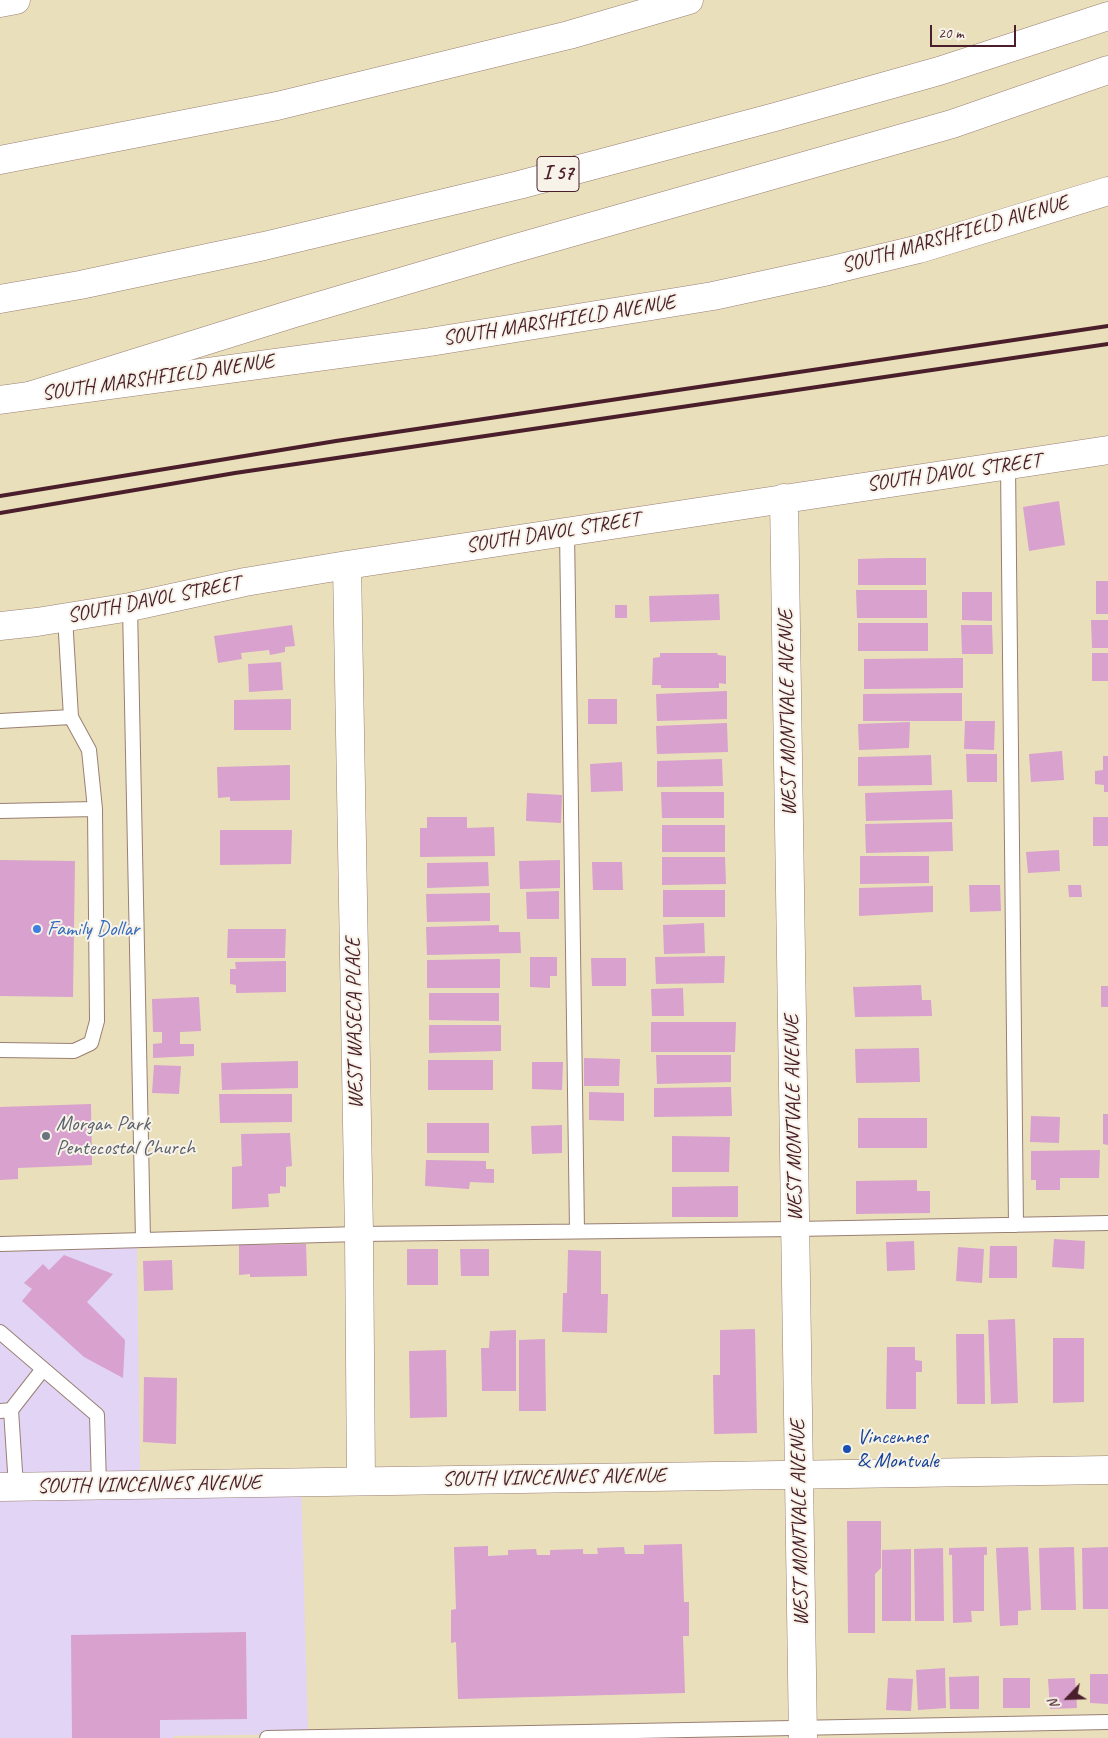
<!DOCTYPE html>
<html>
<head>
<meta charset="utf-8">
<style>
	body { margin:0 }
	#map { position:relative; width:1108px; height:1738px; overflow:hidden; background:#eadfbb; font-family:Caveat,sans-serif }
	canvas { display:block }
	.north { position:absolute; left:1043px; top:1673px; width:50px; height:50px; -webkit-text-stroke:4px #f7f3e8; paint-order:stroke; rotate:246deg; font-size:14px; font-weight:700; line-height:20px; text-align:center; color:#4a1f2b }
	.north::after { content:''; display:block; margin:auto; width:18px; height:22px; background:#4a1f2b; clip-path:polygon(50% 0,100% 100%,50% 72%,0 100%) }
	.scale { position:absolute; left:930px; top:25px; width:86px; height:22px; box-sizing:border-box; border:2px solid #4a1f2b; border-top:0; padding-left:6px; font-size:15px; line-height:18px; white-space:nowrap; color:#4a1f2b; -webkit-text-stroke:4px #f7f3e8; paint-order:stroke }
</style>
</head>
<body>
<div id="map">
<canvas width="1108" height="1738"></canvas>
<div class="north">N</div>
<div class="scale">20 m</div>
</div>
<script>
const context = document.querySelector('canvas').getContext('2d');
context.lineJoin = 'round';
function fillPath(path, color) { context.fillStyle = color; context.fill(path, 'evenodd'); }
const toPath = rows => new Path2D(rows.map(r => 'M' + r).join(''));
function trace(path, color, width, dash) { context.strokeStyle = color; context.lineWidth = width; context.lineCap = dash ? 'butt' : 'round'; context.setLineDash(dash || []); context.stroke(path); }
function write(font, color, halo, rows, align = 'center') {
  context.font = font + ' Caveat,sans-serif'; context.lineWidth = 4; context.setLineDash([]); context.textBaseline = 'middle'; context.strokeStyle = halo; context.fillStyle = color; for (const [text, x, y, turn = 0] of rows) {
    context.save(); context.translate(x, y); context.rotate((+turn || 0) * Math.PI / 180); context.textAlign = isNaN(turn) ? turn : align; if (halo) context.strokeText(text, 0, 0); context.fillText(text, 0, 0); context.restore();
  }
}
fillPath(toPath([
	[137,1246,140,1481,301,1479,308,1734,174,1736,174,1738,0,1738,0,1252]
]), '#e1d4f4');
fillPath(toPath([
	[1059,501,1065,545,1029,551,1023,507],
	[889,558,926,558,926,585,858,585,858,559],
	[1096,581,1108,581,1108,614,1096,614],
	[856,590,927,590,927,618,857,618],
	[962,592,992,592,992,621,962,620],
	[719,594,720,620,650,622,649,596],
	[615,605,627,605,627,618,615,618],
	[1091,620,1108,620,1108,648,1092,648],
	[858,623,928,623,928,651,858,651],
	[292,625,295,646,285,647,285,652,270,655,269,650,241,653,242,659,218,663,214,636],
	[961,625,992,625,993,654,962,654],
	[660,653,717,653,718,655,726,656,726,684,719,683,719,688,661,688,661,685,652,685,653,658,660,657],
	[1092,653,1108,653,1108,681,1092,681],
	[963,658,963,688,864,689,864,659],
	[281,662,283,690,249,692,248,664],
	[727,691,727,719,657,721,656,694],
	[962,693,962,721,863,721,863,694],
	[291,699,291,730,234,730,234,700],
	[588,699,617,699,617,724,588,724],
	[965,721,995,721,994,750,964,749],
	[910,722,909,748,859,750,858,724],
	[727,723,728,752,657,754,656,726],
	[1062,751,1064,780,1031,782,1029,754],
	[966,754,997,754,997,782,967,782],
	[931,755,932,785,858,786,858,757],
	[1103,756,1108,756,1108,792,1104,792,1104,785,1095,784,1095,771,1103,770],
	[722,759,723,786,657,787,657,761],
	[622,762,623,791,591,792,590,764],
	[290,765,290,800,230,801,230,797,218,798,217,767],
	[952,790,953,819,866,821,865,793],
	[661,792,724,792,724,818,662,818],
	[527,793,562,795,561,823,526,821],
	[427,817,467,817,467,828,494,827,495,856,420,857,420,828,427,828],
	[1093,817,1108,817,1108,846,1093,846],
	[952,822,953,851,866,853,865,824],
	[662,825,725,825,725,852,662,852],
	[220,830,292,830,291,864,220,865],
	[1059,850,1060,871,1028,873,1026,852],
	[860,856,929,856,929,883,860,884],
	[662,857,725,857,726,884,662,885],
	[0,860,75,861,73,997,0,996],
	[560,860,560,888,520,889,519,861],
	[488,862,489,886,427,888,427,863],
	[592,862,622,862,623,890,593,890],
	[969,885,1000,885,1001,911,970,912],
	[1068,885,1081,885,1082,897,1069,897],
	[933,886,933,912,859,916,859,888],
	[663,890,725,890,725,917,663,917],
	[559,891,559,919,527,919,526,892],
	[490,893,490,921,427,922,426,894],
	[704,923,705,953,664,954,663,925],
	[499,925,499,932,520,932,521,953,427,955,426,927],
	[228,929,286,929,285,958,227,958],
	[725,956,724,983,656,984,655,957],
	[530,957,557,957,557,976,550,976,550,988,530,987],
	[591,958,626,958,626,986,592,986],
	[500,959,500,988,427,988,427,960],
	[286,961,286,992,236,993,236,985,230,984,230,969,236,969,235,962],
	[921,985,922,1000,931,1000,932,1016,855,1017,853,987],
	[1101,986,1108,986,1108,1007,1101,1007],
	[683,988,684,1016,652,1016,651,989],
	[429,993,499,993,499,1021,429,1020],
	[199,997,201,1031,180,1032,180,1044,194,1044,194,1056,153,1058,153,1044,162,1043,162,1032,153,1032,152,999],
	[651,1022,736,1022,735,1052,651,1052],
	[429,1025,501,1025,501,1051,429,1053],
	[919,1048,920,1082,856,1083,855,1049],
	[656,1055,731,1055,731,1082,657,1084],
	[584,1058,620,1059,619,1086,584,1086],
	[428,1060,493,1060,493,1090,428,1090],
	[298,1061,298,1088,222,1090,221,1063],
	[532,1062,563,1062,562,1090,532,1089],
	[154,1065,181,1066,179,1094,152,1093],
	[731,1087,732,1116,654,1117,654,1088],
	[589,1092,624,1093,624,1121,589,1120],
	[219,1094,292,1094,292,1122,220,1123],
	[91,1104,92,1165,18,1168,18,1179,0,1180,0,1107],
	[1103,1114,1108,1114,1108,1145,1103,1144],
	[1031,1116,1060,1117,1059,1143,1030,1142],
	[858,1118,927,1118,927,1148,858,1148],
	[427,1123,489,1123,489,1153,427,1153],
	[562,1125,562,1153,532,1154,531,1126],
	[290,1133,292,1166,286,1167,286,1187,280,1186,280,1193,268,1194,269,1207,232,1209,232,1167,242,1166,241,1134],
	[672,1136,730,1137,729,1172,672,1172],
	[1100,1150,1099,1178,1060,1178,1060,1190,1036,1190,1036,1180,1031,1180,1031,1151],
	[426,1160,486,1161,486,1169,494,1169,494,1183,470,1182,469,1189,425,1186],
	[917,1180,917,1191,930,1191,930,1213,856,1214,856,1181],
	[738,1186,738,1217,672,1217,672,1187],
	[1054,1239,1085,1241,1084,1269,1052,1267],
	[914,1241,915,1270,887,1271,886,1242],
	[306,1244,307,1276,250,1277,250,1274,239,1275,239,1245],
	[990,1246,1017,1246,1017,1278,989,1278],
	[958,1247,984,1249,982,1283,956,1281],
	[407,1249,438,1249,438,1285,407,1285],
	[460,1249,489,1249,489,1276,461,1276],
	[568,1250,601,1251,601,1294,608,1294,607,1333,562,1332,563,1293,567,1293],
	[64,1255,113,1274,87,1302,125,1340,123,1378,84,1357,22,1301,32,1289,24,1283,43,1264,49,1270],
	[172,1260,173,1290,144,1291,143,1261],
	[1015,1319,1018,1403,991,1404,988,1320],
	[755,1329,757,1433,714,1434,713,1375,720,1375,720,1330],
	[516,1330,516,1391,482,1391,481,1348,489,1348,490,1331],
	[956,1334,984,1334,985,1404,957,1404],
	[1053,1338,1084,1338,1084,1402,1053,1403],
	[545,1339,546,1411,519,1411,519,1340],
	[887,1347,915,1347,915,1360,922,1361,922,1372,916,1372,916,1409,886,1409],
	[446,1350,447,1417,410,1418,409,1351],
	[144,1377,177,1378,176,1444,143,1442],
	[847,1521,881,1521,881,1568,875,1574,875,1633,848,1633],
	[682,1544,684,1602,689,1602,689,1636,683,1636,685,1693,458,1699,456,1642,451,1643,451,1610,456,1609,454,1547,488,1546,488,1556,508,1555,508,1550,536,1549,537,1555,550,1555,550,1550,583,1549,583,1554,598,1554,597,1548,624,1547,625,1554,644,1554,644,1545],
	[987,1547,987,1555,984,1555,984,1611,971,1611,972,1622,953,1623,952,1555,949,1555,949,1548],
	[1028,1547,1031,1610,1018,1611,1018,1625,1000,1626,996,1548],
	[1074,1547,1076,1610,1041,1610,1039,1548],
	[1108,1547,1108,1609,1083,1609,1082,1548],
	[943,1548,944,1621,915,1621,914,1549],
	[911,1549,911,1621,882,1621,882,1550],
	[246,1632,247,1719,160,1720,160,1738,72,1738,71,1635],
	[945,1668,946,1708,918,1710,916,1670],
	[1090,1674,1108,1674,1108,1704,1090,1703],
	[979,1676,979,1709,950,1709,949,1677],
	[888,1678,913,1679,911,1711,886,1710],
	[1003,1678,1030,1678,1030,1708,1003,1708],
	[1075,1678,1077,1708,1050,1709,1048,1679]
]), '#d8a1ce');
const service = toPath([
	[1008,466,1016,1225],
	[567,531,577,1231],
	[130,607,143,1240],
	[0,721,71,717,65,617],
	[0,811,95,809],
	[0,1050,74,1051,91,1043,97,1021,95,809,89,750,71,717],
	[0,1244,359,1234,796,1229,1108,1223],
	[0,1332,97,1415,99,1485],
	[11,1410,43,1369],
	[0,1411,11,1410,16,1487],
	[267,1738,1108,1722]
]);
const minor = toPath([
	[784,498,803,1738],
	[347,565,359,1234,361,1481],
	[0,626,37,622,130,607,245,582,347,565,1108,450]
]);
const secondary = toPath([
	[0,3,16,0],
	[0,400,430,342,713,296,828,271,919,249,1108,191],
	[0,1487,1108,1470]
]);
const motorway = toPath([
	[0,160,277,106,569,35,689,0],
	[0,299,80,285,264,246,519,185,775,117,939,71,1108,16],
	[32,395,295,313,506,251,952,124,1108,70]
]);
trace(service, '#9a7f73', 16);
trace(minor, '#9a7f73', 29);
trace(secondary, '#9a7f73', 29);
trace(motorway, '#9a7f73', 29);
trace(service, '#fff', 14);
trace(minor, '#fff', 28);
trace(secondary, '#fff', 28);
trace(motorway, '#fff', 28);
trace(toPath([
	[0,496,336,441,1108,326],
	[0,513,235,473,1108,344]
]), '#4a1f2b', 4);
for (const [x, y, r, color] of [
	[37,929,5,"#3f7fe0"],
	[46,1136,5,"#6b7280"],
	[847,1449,5,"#1a4fb4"]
]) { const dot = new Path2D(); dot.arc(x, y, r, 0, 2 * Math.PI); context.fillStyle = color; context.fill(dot); trace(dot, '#f7f3e8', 2); }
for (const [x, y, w] of [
	[558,174,42]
]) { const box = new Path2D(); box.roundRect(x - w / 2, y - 17.5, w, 35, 4); context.fillStyle = '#f7f3e8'; context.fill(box); trace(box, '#4a1f2b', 1); }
write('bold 20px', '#4a1f2b', null, [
	["I 57",558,174]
]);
write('21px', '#4a1f2b', '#f7f3e8', [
	["SOUTH MARSHFIELD AVENUE",955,235,-16],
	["SOUTH MARSHFIELD AVENUE",559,321,-9],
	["SOUTH MARSHFIELD AVENUE",158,378,-8],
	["SOUTH DAVOL STREET",954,473,-8],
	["SOUTH DAVOL STREET",553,533,-9],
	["SOUTH DAVOL STREET",154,600,-11],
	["WEST MONTVALE AVENUE",788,713,-91],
	["WEST WASECA PLACE",355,1023,-91],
	["WEST MONTVALE AVENUE",794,1118,-91],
	["SOUTH VINCENNES AVENUE",554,1478,-1],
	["SOUTH VINCENNES AVENUE",149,1485,-1],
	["WEST MONTVALE AVENUE",800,1523,-91]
]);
write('21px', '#366cbe', '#f7f3e8', [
	["Family Dollar",47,929]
], 'left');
write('21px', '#5b616d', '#f7f3e8', [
	["Morgan Park",56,1124],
	["Pentecostal Church",56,1148]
], 'left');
write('21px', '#164399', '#f7f3e8', [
	["Vincennes",857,1437],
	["& Montvale",857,1461]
], 'left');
</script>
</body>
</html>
